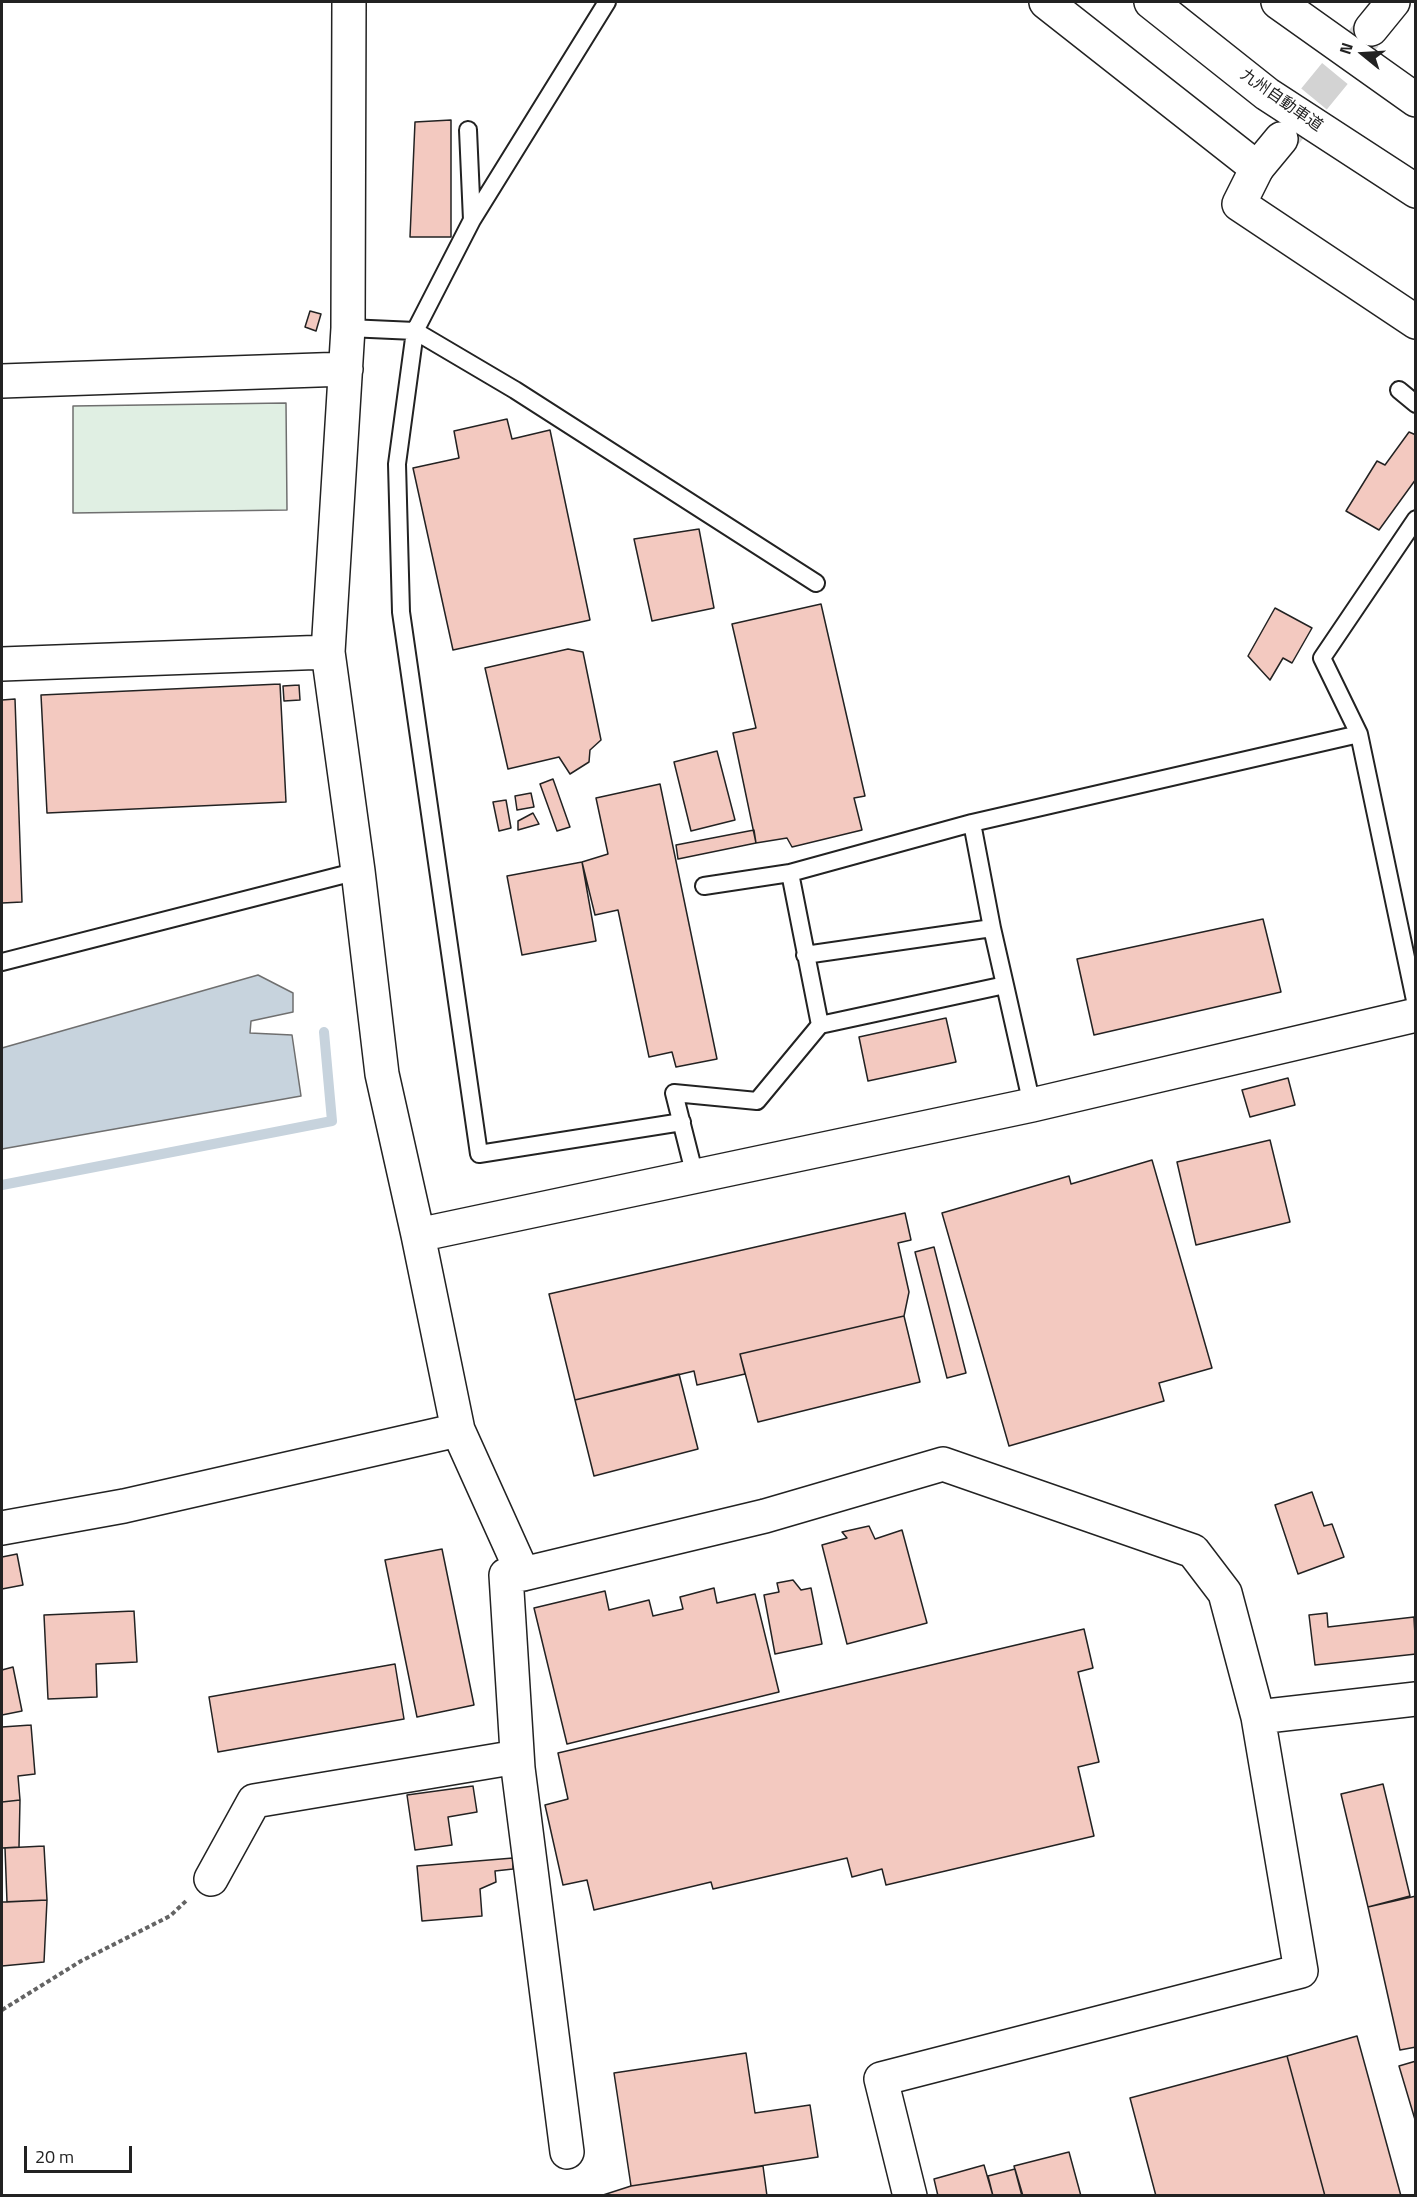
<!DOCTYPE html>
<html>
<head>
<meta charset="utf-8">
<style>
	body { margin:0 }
	#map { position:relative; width:1417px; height:2197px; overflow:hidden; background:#fff; font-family:"Titillium Web",sans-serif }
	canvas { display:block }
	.frame { position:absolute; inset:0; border:3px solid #222; pointer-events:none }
	.north { position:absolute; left:1333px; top:24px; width:60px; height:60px; -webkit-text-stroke:4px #fff; paint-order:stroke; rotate:288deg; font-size:16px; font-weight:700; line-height:24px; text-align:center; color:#222 }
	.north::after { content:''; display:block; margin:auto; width:21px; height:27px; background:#222; clip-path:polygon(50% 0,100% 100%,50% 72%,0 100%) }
	.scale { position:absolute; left:24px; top:2146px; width:108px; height:27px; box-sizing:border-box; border:3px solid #222; border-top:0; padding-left:8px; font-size:18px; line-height:21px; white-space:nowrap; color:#222; -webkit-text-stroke:4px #fff; paint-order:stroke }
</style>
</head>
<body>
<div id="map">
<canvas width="1417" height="2197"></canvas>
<div class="frame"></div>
<div class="north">N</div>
<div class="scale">20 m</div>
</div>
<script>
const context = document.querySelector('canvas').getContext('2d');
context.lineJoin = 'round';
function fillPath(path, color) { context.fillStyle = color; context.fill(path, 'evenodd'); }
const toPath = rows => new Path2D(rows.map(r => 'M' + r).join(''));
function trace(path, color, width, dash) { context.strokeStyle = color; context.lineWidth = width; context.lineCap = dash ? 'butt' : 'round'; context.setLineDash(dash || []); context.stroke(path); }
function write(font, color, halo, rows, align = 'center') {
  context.font = font + ' "Titillium Web","Noto Sans JP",sans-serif'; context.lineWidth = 4.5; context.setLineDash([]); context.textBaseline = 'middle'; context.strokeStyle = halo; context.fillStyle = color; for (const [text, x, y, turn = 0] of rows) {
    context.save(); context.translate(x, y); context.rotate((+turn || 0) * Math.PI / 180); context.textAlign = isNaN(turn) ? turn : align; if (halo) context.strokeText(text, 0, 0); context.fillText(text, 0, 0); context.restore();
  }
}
const green = toPath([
	[286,403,287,510,73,513,73,406,286,403]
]);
fillPath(green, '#e0efe3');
trace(green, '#6f6f6f', 1.5);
const water = toPath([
	[258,975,293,993,293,1012,251,1021,250,1033,292,1035,301,1096,2,1149,2,1048,258,975]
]);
fillPath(water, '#c7d3dd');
trace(water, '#6f6f6f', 1.5);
trace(toPath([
	[2,1185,332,1121,324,1032]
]), '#c7d3dd', 10);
const building = toPath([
	[451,120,451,237,410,237,415,122,451,120],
	[310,311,321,314,316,331,305,327,310,311],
	[507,419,512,439,550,430,590,620,453,650,413,468,459,458,454,431,507,419],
	[1409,432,1416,435,1416,479,1379,530,1346,511,1377,461,1385,465,1409,432],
	[699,529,714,608,652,621,634,539,699,529],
	[821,604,865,796,854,798,862,830,792,847,787,838,756,843,733,733,756,728,732,624,821,604],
	[1275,608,1312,628,1292,663,1283,658,1270,680,1248,656,1275,608],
	[568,649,583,652,601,740,590,750,589,762,570,774,559,757,508,769,485,668,568,649],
	[280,684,286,802,47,813,41,695,280,684],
	[299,685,300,700,284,701,283,686,299,685],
	[15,699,22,902,2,903,2,700,15,699],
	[717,751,735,820,691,831,674,762,717,751],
	[553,779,570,827,557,831,540,784,553,779],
	[660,784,717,1059,676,1067,672,1052,649,1057,618,910,595,915,582,862,608,854,596,798,660,784],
	[531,793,534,807,517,810,515,796,531,793],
	[506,800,511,828,499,831,493,802,506,800],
	[533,813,539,824,518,830,518,821,533,813],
	[754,830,756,843,678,859,676,845,754,830],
	[582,862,596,941,522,955,507,876,582,862],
	[1263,919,1281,992,1094,1035,1077,959,1263,919],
	[946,1018,956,1062,868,1081,859,1037,946,1018],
	[1288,1078,1295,1105,1250,1117,1242,1090,1288,1078],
	[1270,1140,1290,1222,1196,1245,1177,1162,1270,1140],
	[1152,1160,1212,1368,1159,1383,1164,1401,1009,1446,942,1213,1069,1176,1071,1184,1152,1160],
	[905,1213,911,1240,898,1243,909,1292,904,1316,740,1354,745,1374,697,1385,694,1371,575,1400,549,1294,905,1213],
	[934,1247,966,1373,947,1378,915,1252,934,1247],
	[904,1316,920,1382,758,1422,740,1354,904,1316],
	[679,1374,698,1449,594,1476,575,1400,679,1374],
	[1312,1492,1324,1526,1332,1524,1344,1557,1298,1574,1275,1505,1312,1492],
	[869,1526,875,1539,902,1530,927,1623,847,1644,822,1545,847,1538,842,1532,869,1526],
	[442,1549,474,1705,417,1717,385,1560,442,1549],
	[17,1554,23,1585,2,1589,2,1557,17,1554],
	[793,1580,801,1590,811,1588,822,1644,775,1654,764,1595,779,1592,777,1583,793,1580],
	[714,1588,717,1603,755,1594,779,1692,567,1744,534,1608,605,1591,609,1610,649,1600,653,1616,683,1609,680,1597,714,1588],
	[134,1611,137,1662,96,1664,97,1697,48,1699,44,1615,134,1611],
	[1327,1613,1328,1627,1414,1617,1416,1654,1315,1665,1309,1615,1327,1613],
	[1084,1629,1093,1668,1078,1672,1099,1762,1078,1767,1094,1836,886,1885,882,1869,852,1877,847,1858,713,1889,711,1882,594,1910,587,1880,563,1885,545,1805,568,1799,558,1753,1084,1629],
	[395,1664,404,1719,218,1752,209,1697,395,1664],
	[13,1667,22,1711,2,1715,2,1670,13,1667],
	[31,1725,35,1774,18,1776,20,1800,2,1802,2,1727,31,1725],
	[1383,1784,1410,1896,1368,1907,1341,1794,1383,1784],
	[473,1786,477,1812,448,1817,452,1845,415,1850,407,1795,473,1786],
	[20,1800,19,1847,2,1848,2,1802,20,1800],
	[44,1846,47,1900,7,1902,5,1848,44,1846],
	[513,1858,513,1869,495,1871,496,1882,480,1889,482,1916,422,1921,417,1866,513,1858],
	[1416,1896,1416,2047,1400,2050,1368,1907,1416,1896],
	[47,1900,44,1962,2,1966,2,1902,47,1900],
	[1357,2036,1401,2196,1325,2196,1287,2056,1357,2036],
	[746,2053,755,2113,810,2105,818,2157,631,2186,614,2073,746,2053],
	[1287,2056,1325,2196,1156,2196,1130,2098,1287,2056],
	[1416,2061,1416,2123,1399,2066,1416,2061],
	[1069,2152,1081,2196,1022,2196,1014,2166,1069,2152],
	[984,2165,993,2196,938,2196,934,2179,984,2165],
	[763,2166,767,2196,600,2196,631,2186,763,2166],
	[1015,2169,1023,2196,993,2196,988,2176,1015,2169]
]);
fillPath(building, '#f3c9c0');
trace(building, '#222', 1.5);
trace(toPath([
	[1283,137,1368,33]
]), '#d3d3d3', 33, [33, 16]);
const lane = toPath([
	[472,220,607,2],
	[348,328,415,331,472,220,468,130],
	[1399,390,1416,404],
	[1416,519,1322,658,1359,734,1416,1005],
	[972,823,1359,734],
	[790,873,972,823,992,928,805,955],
	[704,886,790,873,820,1025],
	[992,928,1005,985],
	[2,962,358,871],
	[682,1122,479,1154,401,612,397,464,415,331,515,390,816,583],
	[695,1176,674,1093,757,1101,820,1025,1005,985,1032,1105]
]);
const street = toPath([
	[349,2,348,328,328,652,358,871,382,1074,418,1235,458,1430,523,1574],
	[1046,2,1257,168,1239,204,1416,322],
	[2,381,346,369],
	[2,664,328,652],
	[418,1235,1032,1105,1416,1015],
	[2,1528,124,1506,458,1430],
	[1258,1717,1416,1699],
	[211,1879,254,1801,517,1757],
	[567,2152,518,1768,506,1575,523,1574,765,1516,943,1464,1193,1551,1225,1593,1258,1717,1301,1971,881,2079,910,2196]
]);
const secondary = toPath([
	[1371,29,1393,2],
	[1257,168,1281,139]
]);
const highway = toPath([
	[1151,2,1267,94,1416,191],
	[1278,2,1416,100]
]);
trace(lane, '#222', 20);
trace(street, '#222', 36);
trace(secondary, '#222', 36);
trace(highway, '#222', 36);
trace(toPath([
	[2,2010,81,1961,170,1916,186,1901]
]), '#646464', 4, [4.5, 3]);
trace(lane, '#fff', 16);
trace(street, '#fff', 33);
trace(secondary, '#fff', 33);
trace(highway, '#fff', 33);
write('16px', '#222', '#fff', [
	["九州自動車道",1281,101,35]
]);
</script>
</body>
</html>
